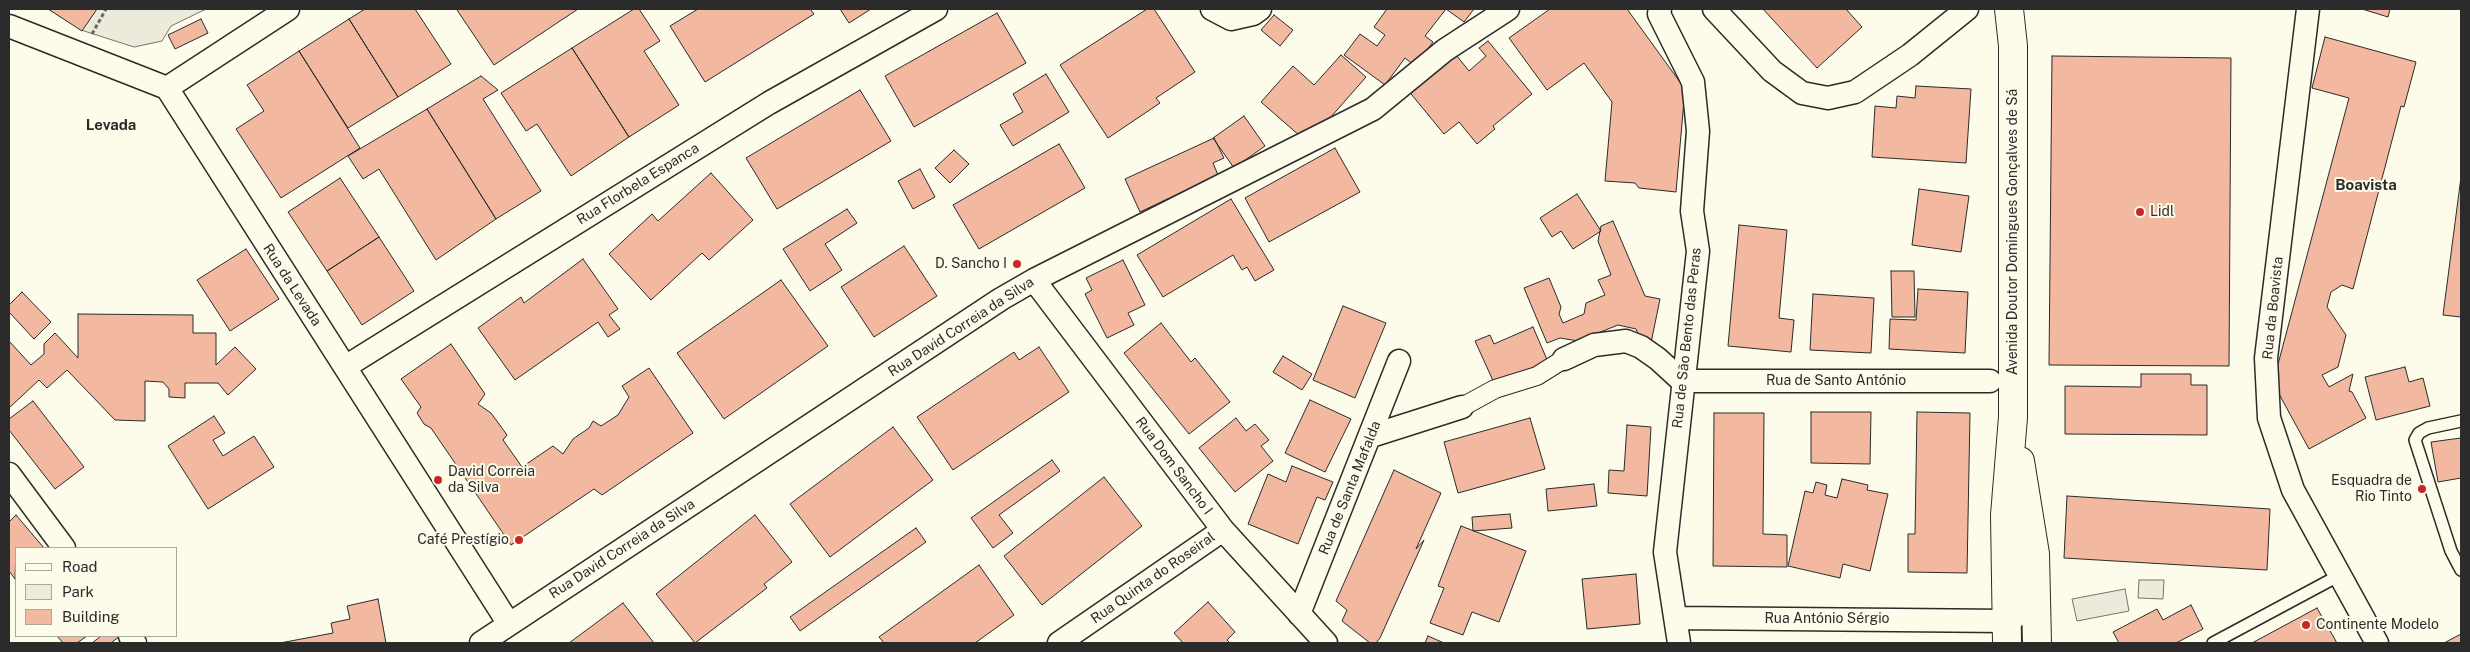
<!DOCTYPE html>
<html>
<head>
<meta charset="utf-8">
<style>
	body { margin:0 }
	#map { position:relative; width:2470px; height:652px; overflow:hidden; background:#fdfbea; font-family:"Public Sans",sans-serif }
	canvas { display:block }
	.frame { position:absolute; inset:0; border:10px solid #2b2b2b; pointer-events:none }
	.legend { position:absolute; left:15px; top:547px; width:162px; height:90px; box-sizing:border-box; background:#fdfbea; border:1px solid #a9a89e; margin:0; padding:6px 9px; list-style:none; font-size:15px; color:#2b2b2b }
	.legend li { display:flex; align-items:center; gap:10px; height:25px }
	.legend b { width:25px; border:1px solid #a9a89e }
</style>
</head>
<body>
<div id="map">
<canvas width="2470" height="652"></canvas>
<div class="frame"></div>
<ul class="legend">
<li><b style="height:6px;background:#fdfbea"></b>Road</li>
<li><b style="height:14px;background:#ecebdb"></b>Park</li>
<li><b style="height:14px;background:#f2b8a0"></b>Building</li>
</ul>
</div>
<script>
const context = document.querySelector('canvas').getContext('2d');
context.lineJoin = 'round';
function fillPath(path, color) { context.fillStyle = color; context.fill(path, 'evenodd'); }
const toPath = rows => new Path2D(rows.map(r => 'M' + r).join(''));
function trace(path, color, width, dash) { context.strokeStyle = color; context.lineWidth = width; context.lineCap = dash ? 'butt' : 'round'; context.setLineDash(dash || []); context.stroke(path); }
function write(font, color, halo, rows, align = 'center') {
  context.font = font + ' "Public Sans",sans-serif'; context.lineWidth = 4; context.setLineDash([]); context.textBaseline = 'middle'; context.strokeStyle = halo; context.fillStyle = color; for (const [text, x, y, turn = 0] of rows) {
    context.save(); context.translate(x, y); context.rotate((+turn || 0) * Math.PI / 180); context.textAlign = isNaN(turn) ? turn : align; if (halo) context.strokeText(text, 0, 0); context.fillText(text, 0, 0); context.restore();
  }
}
const green = toPath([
	[95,9,206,9,171,26,162,41,134,47,81,30,95,9],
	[2139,580,2164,580,2163,599,2138,598,2139,580],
	[2125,589,2129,611,2077,621,2072,599,2125,589]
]);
fillPath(green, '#ecebdb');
trace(green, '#74746e', 1);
const building = toPath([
	[48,9,97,9,82,31,48,9],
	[365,9,415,9,451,64,398,97,349,19,365,9],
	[460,9,578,9,494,65,457,10,460,9],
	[634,9,639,9,660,41,644,51,679,105,629,137,572,48,634,9],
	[698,9,810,9,814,14,705,82,670,26,698,9],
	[840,9,871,9,849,23,840,9],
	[1147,9,1154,9,1195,72,1156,98,1160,103,1108,138,1060,65,1147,9],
	[1387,9,1474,9,1464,22,1446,9,1425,36,1433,42,1415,66,1405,58,1385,85,1344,55,1360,34,1377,46,1385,35,1374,27,1387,9],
	[1550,9,1627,9,1685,89,1676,192,1639,188,1635,183,1605,181,1612,102,1584,63,1547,90,1509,38,1550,9],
	[1763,9,1846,9,1862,27,1817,68,1763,9],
	[2362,9,2390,9,2388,17,2362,9],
	[997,13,1026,63,914,127,885,76,997,13],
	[1274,15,1293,30,1280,46,1261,30,1274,15],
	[201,19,208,33,175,49,168,35,201,19],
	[349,19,398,97,348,128,299,51,349,19],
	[2325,37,2416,62,2404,107,2401,106,2353,289,2342,285,2331,292,2327,307,2346,335,2338,367,2322,375,2329,387,2353,374,2349,391,2352,392,2366,418,2309,449,2273,383,2349,98,2312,88,2325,37],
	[1488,41,1532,94,1493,126,1495,129,1477,144,1459,122,1444,134,1407,89,1453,51,1469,71,1486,56,1479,48,1488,41],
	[572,48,629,137,571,176,537,124,526,131,501,93,572,48],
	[299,51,360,148,281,198,236,129,264,111,247,85,299,51],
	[1341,55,1366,77,1308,143,1261,102,1293,66,1314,85,1341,55],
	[2052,56,2231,58,2229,366,2049,365,2052,56],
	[1046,74,1069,112,1013,146,1000,125,1023,112,1013,94,1046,74],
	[481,76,498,90,483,99,541,191,496,219,427,109,481,76],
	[1916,86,1971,89,1966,163,1872,157,1875,106,1896,108,1897,96,1915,98,1916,86],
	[860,90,891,141,777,209,746,158,860,90],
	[427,109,496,219,436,260,379,169,363,179,348,156,427,109],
	[1244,116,1265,146,1234,168,1213,138,1244,116],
	[1214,138,1224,158,1213,163,1218,175,1140,212,1125,179,1214,138],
	[1059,144,1085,188,979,249,953,205,1059,144],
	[1335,148,1360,192,1269,242,1245,198,1335,148],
	[954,150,969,164,950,183,935,168,954,150],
	[920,169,935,197,913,209,898,181,920,169],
	[711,173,753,220,709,260,702,253,651,300,609,254,652,214,658,221,711,173],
	[2461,177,2461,317,2443,315,2461,177],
	[340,178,379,237,327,271,288,212,340,178],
	[1919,189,1969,196,1961,252,1912,245,1919,189],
	[1577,194,1601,231,1573,249,1561,231,1552,237,1540,218,1577,194],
	[1231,199,1274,270,1255,281,1247,267,1242,270,1233,255,1163,297,1137,255,1231,199],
	[847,209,857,223,825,244,842,270,810,291,783,249,847,209],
	[1613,221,1645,296,1660,299,1651,343,1641,341,1636,329,1618,325,1578,341,1560,338,1547,343,1524,288,1549,278,1561,307,1559,314,1563,323,1584,314,1586,303,1605,295,1598,280,1611,275,1598,241,1601,226,1613,221],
	[1739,225,1787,230,1779,318,1794,320,1791,352,1728,346,1739,225],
	[379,237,414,291,362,325,327,271,379,237],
	[904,246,937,296,874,337,841,287,904,246],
	[246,249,279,299,230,331,197,280,246,249],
	[583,259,618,309,609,315,620,329,608,337,598,322,515,380,478,328,521,297,524,303,583,259],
	[1123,260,1145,305,1128,313,1134,325,1107,338,1085,294,1092,290,1086,278,1123,260],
	[1891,271,1914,271,1915,317,1892,317,1891,271],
	[781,280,828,346,724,419,677,353,781,280],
	[1918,289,1968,292,1965,353,1889,349,1890,319,1916,320,1918,289],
	[22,292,51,322,34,339,9,312,9,305,22,292],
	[1813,294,1874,298,1871,353,1810,350,1813,294],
	[1343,306,1386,323,1355,398,1313,380,1343,306],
	[78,314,193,315,193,333,216,333,216,365,235,347,256,369,228,395,218,383,185,383,185,398,169,397,169,389,163,382,145,381,145,421,115,420,67,370,47,388,39,380,9,408,9,341,31,365,44,354,44,344,55,333,78,358,78,314],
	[1161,323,1191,362,1195,358,1230,402,1189,434,1124,353,1161,323],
	[1533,327,1548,362,1495,385,1475,341,1490,335,1494,344,1533,327],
	[451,344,485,394,478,404,491,413,507,435,503,440,522,467,553,446,563,454,573,439,589,428,593,421,601,426,618,415,629,397,622,386,649,368,693,433,602,495,594,489,511,545,431,428,424,424,417,413,421,407,401,379,451,344],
	[1039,347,1069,392,953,470,917,417,1014,352,1019,360,1039,347],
	[1283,356,1312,374,1302,390,1273,372,1283,356],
	[2405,367,2409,382,2423,378,2430,406,2376,420,2365,377,2405,367],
	[2141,374,2191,374,2191,385,2207,385,2207,435,2065,434,2065,386,2141,387,2141,374],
	[1310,400,1351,419,1325,472,1285,453,1310,400],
	[33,401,84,467,55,489,9,430,9,419,33,401],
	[1811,412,1871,412,1870,464,1811,463,1811,412],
	[1917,412,1970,413,1967,573,1908,572,1908,534,1915,534,1917,412],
	[1714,413,1764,413,1763,534,1787,535,1787,567,1713,566,1714,413],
	[214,416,225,433,213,440,223,456,254,436,274,467,208,509,168,446,214,416],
	[1236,418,1246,431,1255,424,1269,440,1261,446,1273,461,1235,492,1199,448,1236,418],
	[1530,418,1545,469,1458,493,1444,442,1530,418],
	[1627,425,1651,427,1647,496,1608,493,1609,470,1624,471,1627,425],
	[893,427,933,480,830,557,790,504,893,427],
	[2461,438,2461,478,2438,482,2431,442,2461,438],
	[1052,460,1060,471,999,515,1013,533,993,548,971,518,1052,460],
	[1292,466,1333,482,1325,500,1317,497,1298,544,1248,524,1268,474,1286,482,1292,466],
	[1394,470,1441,493,1416,549,1424,540,1380,638,1376,643,1370,643,1342,621,1347,610,1336,601,1394,470],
	[1104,477,1142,526,1042,605,1004,556,1104,477],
	[1842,479,1868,485,1867,490,1888,494,1870,571,1843,564,1840,578,1788,566,1805,491,1813,493,1816,482,1827,485,1825,495,1837,498,1842,479],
	[1594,484,1597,506,1548,511,1546,489,1594,484],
	[2067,496,2270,509,2267,570,2064,558,2067,496],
	[1510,514,1512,528,1473,531,1472,517,1510,514],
	[16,515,44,548,16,548,15,579,9,571,9,522,16,515],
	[755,515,792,562,764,584,767,588,695,643,656,594,755,515],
	[1461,526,1526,551,1499,622,1472,612,1463,635,1430,623,1444,588,1438,586,1461,526],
	[916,528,926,542,800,631,790,617,916,528],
	[979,565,1014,615,975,643,884,643,879,637,979,565],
	[1636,574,1640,624,1587,629,1582,579,1636,574],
	[378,599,386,643,280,643,333,633,331,623,350,619,347,606,378,599],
	[1208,602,1235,632,1227,640,1230,643,1183,643,1174,633,1208,602],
	[623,603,654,643,569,643,623,603],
	[2191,605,2203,629,2176,643,2119,643,2113,632,2157,609,2163,620,2191,605],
	[2317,608,2337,643,2252,643,2317,608],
	[2461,634,2461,643,2444,643,2461,634],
	[57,636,87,636,77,643,63,643,57,636],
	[101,636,120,636,111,643,92,643,101,636],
	[1428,636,1444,643,1425,643,1428,636]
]);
fillPath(building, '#f2b8a0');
trace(building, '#2b2b2b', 1);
const service = toPath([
	[2461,421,2428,428,2419,433,2415,440,2451,551,2461,570],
	[2213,643,2340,575]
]);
const pedestrian = toPath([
	[1462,407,1495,389,1537,376,1564,359]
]);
const minor = toPath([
	[1212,9,1231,19,1253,14,1260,9],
	[1660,9,1659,14,1693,82,1698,131,1692,211,1698,251,1665,552,1679,643],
	[1714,9,1772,71,1802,93,1828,98,1855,92,1910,55,1967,9],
	[2308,9,2266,358,2269,418,2293,490,2377,643],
	[9,26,167,88,509,624],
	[167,88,288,9],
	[1034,280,1223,530,1326,643],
	[1564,359,1594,345,1626,341,1641,347,1658,359,1682,381,1990,381],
	[345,367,769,103,936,9],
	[1371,436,1462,407],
	[9,474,64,548],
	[1299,614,1399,361],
	[1676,618,2006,621,2015,617,2020,608,2020,519],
	[130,636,135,643],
	[481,643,1001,299,1034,280,1373,109,1445,50,1508,9],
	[1059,643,1223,530]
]);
const secondary = toPath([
	[2020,461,2035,554,2037,643],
	[2007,643,2005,515,2013,417,2013,46,2009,9]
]);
trace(service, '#2b2b2b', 14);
trace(pedestrian, '#2b2b2b', 20);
trace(minor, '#2b2b2b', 25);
trace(secondary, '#2b2b2b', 30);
trace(toPath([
	[92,34,106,9]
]), '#6a6964', 3, [4, 2.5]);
trace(service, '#fdfbea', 11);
trace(pedestrian, '#fdfbea', 18);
trace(minor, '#fdfbea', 22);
trace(secondary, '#fdfbea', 28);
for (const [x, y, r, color] of [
	[2140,212,5,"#c62828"],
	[1017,264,5,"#c62828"],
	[438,480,5,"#c62828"],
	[2422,489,5,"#c62828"],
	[519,540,5,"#c62828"],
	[2306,625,5,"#c62828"]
]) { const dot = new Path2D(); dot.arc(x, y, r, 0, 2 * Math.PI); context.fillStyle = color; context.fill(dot); trace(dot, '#fdfbea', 2); }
write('14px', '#2b2b2b', '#fdfbea', [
	["Rua Florbela Espanca",638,184,-32],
	["Avenida Doutor Domingues Gonçalves de Sá",2013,232,-90],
	["Rua da Levada",292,285,57],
	["Rua da Boavista",2273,308,-84],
	["Rua David Correia da Silva",961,327,-33],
	["Rua de São Bento das Peras",1687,338,-84],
	["Rua de Santo António",1836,381],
	["Rua Dom Sancho I",1174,466,53],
	["Rua de Santa Mafalda",1350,488,-68],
	["Rua David Correia da Silva",622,549,-33],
	["Rua Quinta do Roseiral",1153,578,-35],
	["Rua António Sérgio",1827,619]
]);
write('14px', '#2b2b2b', '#fdfbea', [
	["Lidl",2150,212],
	["D. Sancho I",1007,264,"right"],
	["David Correia",448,472],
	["da Silva",448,488],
	["Esquadra de",2412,481,"right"],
	["Rio Tinto",2412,497,"right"],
	["Café Prestígio",509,540,"right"],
	["Continente Modelo",2316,625]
], 'left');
write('bold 15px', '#2b2b2b', '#fdfbea', [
	["Levada",111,125],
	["Boavista",2366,185]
]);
</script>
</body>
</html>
